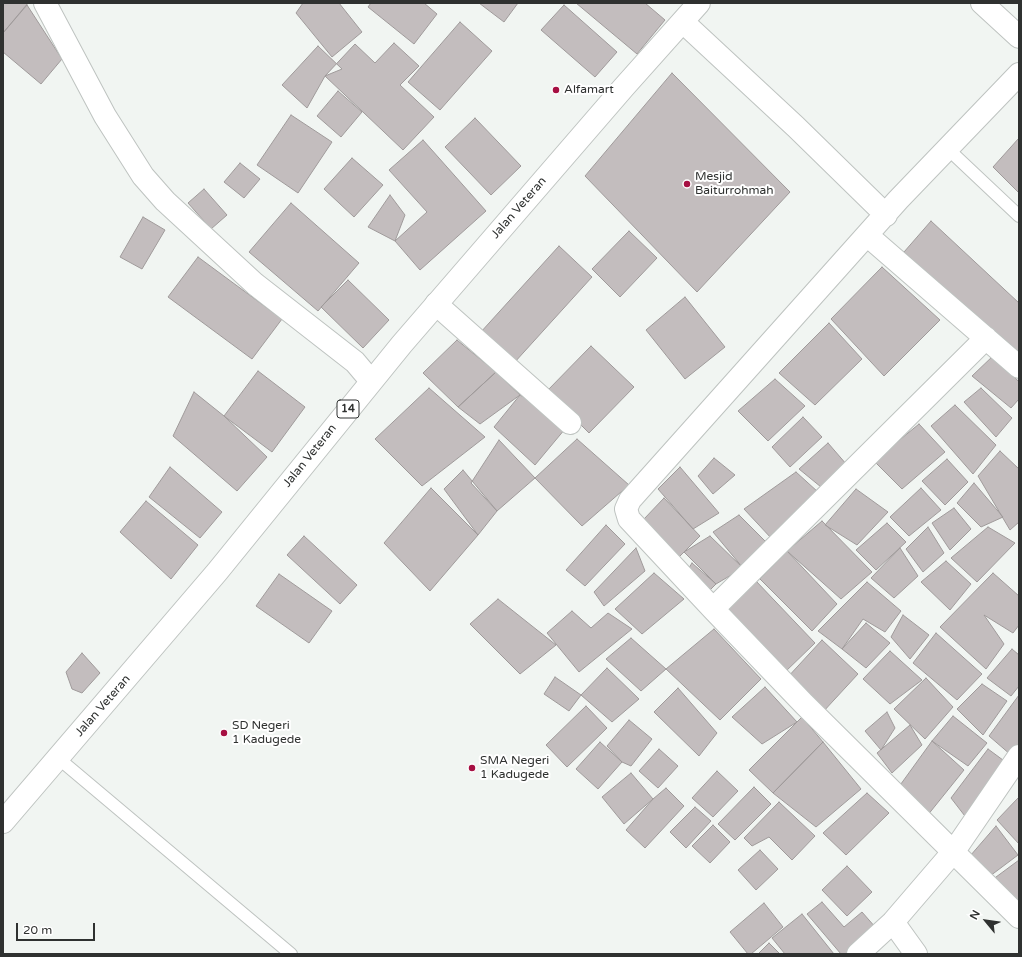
<!DOCTYPE html>
<html>
<head>
<meta charset="utf-8">
<style>
	body { margin:0 }
	#map { position:relative; width:1022px; height:957px; overflow:hidden; background:#f1f5f2; font-family:"Varela Round",sans-serif }
	canvas { display:block }
	.frame { position:absolute; inset:0; border:4px solid #2f3130; pointer-events:none }
	.north { position:absolute; left:966px; top:901px; width:40px; height:40px; -webkit-text-stroke:3px #fff; paint-order:stroke; rotate:299deg; font-size:11px; font-weight:700; line-height:16px; text-align:center; color:#2f3130 }
	.north::after { content:''; display:block; margin:auto; width:14px; height:18px; background:#2f3130; clip-path:polygon(50% 0,100% 100%,50% 72%,0 100%) }
	.scale { position:absolute; left:16px; top:923px; width:79px; height:18px; box-sizing:border-box; border:2px solid #2f3130; border-top:0; padding-left:5px; font-size:12px; line-height:14px; white-space:nowrap; color:#2f3130; -webkit-text-stroke:3px #fff; paint-order:stroke }
</style>
</head>
<body>
<div id="map">
<canvas width="1022" height="957"></canvas>
<div class="frame"></div>
<div class="north">N</div>
<div class="scale">20 m</div>
</div>
<script>
const context = document.querySelector('canvas').getContext('2d');
context.lineJoin = 'round';
function fillPath(path, color) { context.fillStyle = color; context.fill(path, 'evenodd'); }
const toPath = rows => new Path2D(rows.map(r => 'M' + r).join(''));
function trace(path, color, width, dash) { context.strokeStyle = color; context.lineWidth = width; context.lineCap = dash ? 'butt' : 'round'; context.setLineDash(dash || []); context.stroke(path); }
function write(font, color, halo, rows, align = 'center') {
  context.font = font + ' "Varela Round",sans-serif'; context.lineWidth = 4; context.setLineDash([]); context.textBaseline = 'middle'; context.strokeStyle = halo; context.fillStyle = color; for (const [text, x, y, turn = 0] of rows) {
    context.save(); context.translate(x, y); context.rotate((+turn || 0) * Math.PI / 180); context.textAlign = isNaN(turn) ? turn : align; if (halo) context.strokeText(text, 0, 0); context.fillText(text, 0, 0); context.restore();
  }
}
const building = toPath([
	[3,3,28,3,3,33,3,3],
	[303,3,339,3,362,32,332,57,296,13,303,3],
	[371,3,424,3,437,14,414,44,368,7,371,3],
	[479,3,518,3,504,22,479,3],
	[576,3,645,3,665,20,637,54,576,3],
	[27,5,62,59,41,84,3,52,3,33,27,5],
	[564,5,617,52,595,77,541,30,564,5],
	[460,22,492,51,440,110,408,82,460,22],
	[394,43,419,66,400,85,434,117,403,150,325,76,355,44,375,63,394,43],
	[318,46,342,69,325,76,307,108,282,85,318,46],
	[672,73,790,192,697,292,585,176,672,73],
	[338,91,362,112,341,137,317,116,338,91],
	[291,115,332,142,298,193,257,165,291,115],
	[475,118,521,166,491,195,445,147,475,118],
	[1019,138,1019,193,993,167,1019,138],
	[423,140,486,211,420,270,395,241,427,212,389,170,423,140],
	[352,158,383,185,354,217,324,189,352,158],
	[240,163,260,179,244,198,224,182,240,163],
	[204,189,227,215,211,229,188,203,204,189],
	[390,195,405,215,395,241,368,227,390,195],
	[291,203,359,263,318,311,249,252,291,203],
	[143,217,165,230,142,269,120,257,143,217],
	[931,221,1019,303,1019,359,904,252,931,221],
	[629,231,657,258,620,297,592,269,629,231],
	[559,246,592,277,514,363,480,333,559,246],
	[198,257,282,319,252,359,168,297,198,257],
	[882,267,940,320,884,376,831,319,882,267],
	[348,280,389,320,363,348,321,307,348,280],
	[685,297,725,347,685,379,646,330,685,297],
	[829,323,862,359,815,405,779,373,829,323],
	[457,340,496,372,458,407,423,373,457,340],
	[591,346,634,387,589,433,547,391,591,346],
	[994,355,1019,382,1019,399,1011,408,972,376,994,355],
	[258,371,305,407,272,452,224,416,258,371],
	[496,372,520,395,480,424,458,407,496,372],
	[775,379,805,406,768,441,738,411,775,379],
	[429,388,485,437,422,486,375,439,429,388],
	[981,388,1012,418,996,437,964,402,981,388],
	[194,392,224,416,267,457,237,491,173,436,194,392],
	[520,395,570,423,535,465,494,427,520,395],
	[955,405,996,445,973,474,931,426,955,405],
	[803,417,822,437,790,467,772,447,803,417],
	[919,424,945,452,902,489,874,461,919,424],
	[577,439,629,485,582,526,535,478,577,439],
	[499,440,535,478,497,511,471,483,499,440],
	[828,443,847,465,821,487,799,469,828,443],
	[1000,451,1019,469,1019,522,1010,530,978,476,1000,451],
	[714,458,735,475,713,494,698,476,714,458],
	[947,459,968,482,945,505,922,481,947,459],
	[170,467,222,512,200,538,149,497,170,467],
	[680,467,719,513,693,529,658,489,680,467],
	[463,470,497,511,478,535,444,489,463,470],
	[796,472,818,492,772,539,744,509,796,472],
	[974,483,1003,517,981,527,957,503,974,483],
	[431,488,478,535,430,591,384,543,431,488],
	[921,488,941,510,909,536,890,517,921,488],
	[856,489,888,512,857,545,825,525,856,489],
	[664,498,700,536,678,558,644,519,664,498],
	[146,501,198,545,171,579,120,532,146,501],
	[954,508,971,529,950,550,932,523,954,508],
	[739,515,770,546,743,568,713,532,739,515],
	[822,521,872,572,841,599,787,551,822,521],
	[887,523,906,542,876,570,856,550,887,523],
	[606,525,625,544,585,586,566,570,606,525],
	[928,527,944,553,923,572,906,549,928,527],
	[988,527,1015,543,977,582,951,558,988,527],
	[304,536,357,585,340,604,287,555,304,536],
	[710,536,743,568,716,584,684,552,710,536],
	[636,548,645,571,604,606,594,592,636,548],
	[900,548,918,576,894,598,871,578,900,548],
	[787,551,837,604,812,631,760,579,787,551],
	[946,561,971,584,950,610,921,582,946,561],
	[692,563,716,584,708,592,687,571,692,563],
	[654,573,684,599,642,634,615,609,654,573],
	[993,573,1019,596,1019,625,1013,633,984,615,1004,644,986,669,940,627,993,573],
	[279,574,332,611,309,643,256,606,279,574],
	[755,580,815,643,784,673,722,612,755,580],
	[867,582,901,611,885,632,863,619,842,649,818,631,867,582],
	[498,599,556,645,520,674,470,624,498,599],
	[572,611,591,628,608,613,632,629,579,672,547,633,572,611],
	[903,615,929,635,910,659,891,637,903,615],
	[866,623,890,643,866,668,842,649,866,623],
	[714,629,761,679,720,720,666,669,714,629],
	[936,633,982,674,957,700,913,663,936,633],
	[631,638,666,669,641,691,606,659,631,638],
	[822,640,858,674,822,713,786,679,822,640],
	[1012,649,1019,655,1019,686,1011,696,987,678,1012,649],
	[890,651,922,680,890,704,863,679,890,651],
	[82,653,100,673,82,693,72,689,66,672,82,653],
	[607,668,639,699,612,722,581,695,607,668],
	[555,677,581,695,569,711,544,694,555,677],
	[926,678,953,707,925,739,894,709,926,678],
	[982,684,1007,701,983,735,957,709,982,684],
	[765,687,797,722,762,744,732,717,765,687],
	[678,688,717,733,699,756,654,712,678,688],
	[1019,695,1019,744,1011,755,989,736,1019,695],
	[586,706,607,728,567,767,546,745,586,706],
	[887,712,895,728,881,750,865,731,887,712],
	[953,716,987,743,968,766,932,741,953,716],
	[802,717,823,742,773,793,749,770,802,717],
	[629,720,652,739,631,766,622,762,607,746,629,720],
	[910,725,922,745,892,773,877,753,910,725],
	[932,741,964,770,927,816,898,788,932,741],
	[600,742,622,762,598,789,576,769,600,742],
	[823,742,861,789,816,827,773,793,823,742],
	[659,749,678,766,658,788,639,771,659,749],
	[988,749,1007,763,968,820,951,798,988,749],
	[717,771,738,791,713,817,692,798,717,771],
	[631,773,653,799,624,824,602,797,631,773],
	[754,787,771,804,735,840,718,824,754,787],
	[666,788,684,806,645,848,626,830,653,799,666,788],
	[867,793,889,813,846,855,823,833,867,793],
	[1019,797,1019,844,997,820,1019,797],
	[779,802,815,836,792,860,769,837,752,846,744,838,779,802],
	[695,807,711,821,686,848,670,832,695,807],
	[713,825,730,842,710,863,692,846,713,825],
	[996,826,1018,855,990,876,970,856,996,826],
	[760,850,778,869,756,890,738,870,760,850],
	[1019,860,1019,902,992,880,1019,860],
	[847,866,872,892,847,916,822,890,847,866],
	[822,902,844,927,862,912,876,928,846,954,841,954,807,914,822,902],
	[764,903,783,927,751,954,748,954,730,932,764,903],
	[802,914,834,954,785,954,772,938,802,914],
	[769,943,780,954,758,954,769,943]
]);
fillPath(building, '#c3bdbe');
trace(building, '#9f9a9a', 1);
const lane = toPath([
	[948,149,1019,216],
	[58,758,291,954]
]);
const street = toPath([
	[45,3,105,116,143,176,165,201,255,284,355,362,371,381],
	[982,3,1019,37],
	[683,22,796,127,886,215],
	[1019,74,898,200,630,500,626,509,629,519,713,609,804,704,1019,917],
	[868,236,1019,367],
	[436,304,570,423],
	[713,609,986,338],
	[893,922,916,954],
	[858,954,893,922,954,851,1019,756]
]);
const highway = toPath([
	[3,822,217,572,402,344,624,87,699,3]
]);
trace(lane, '#bec3c0', 14);
trace(street, '#bec3c0', 24);
trace(highway, '#bec3c0', 24);
trace(lane, '#fff', 12);
trace(street, '#fff', 22);
trace(highway, '#fff', 22);
for (const [x, y, r, color] of [
	[556,90,4,"#a60f42"],
	[687,184,4,"#a60f42"],
	[224,733,4,"#a60f42"],
	[472,768,4,"#a60f42"]
]) { const dot = new Path2D(); dot.arc(x, y, r, 0, 2 * Math.PI); context.fillStyle = color; context.fill(dot); trace(dot, '#fff', 1.5); }
for (const [x, y, w] of [
	[348,409,22]
]) { const box = new Path2D(); box.roundRect(x - w / 2, y - 9, w, 18, 3); context.fillStyle = '#fff'; context.fill(box); trace(box, '#2f3130', 1); }
write('bold 11px', '#2f3130', null, [
	["14",348,409]
]);
write('12px', '#2f3130', '#fff', [
	["Alfamart",564,90],
	["Mesjid",695,177],
	["Baiturrohmah",695,191],
	["SD Negeri",232,726],
	["1 Kadugede",232,740],
	["SMA Negeri",480,761],
	["1 Kadugede",480,775]
], 'left');
write('12px', '#2f3130', '#fff', [
	["Jalan Veteran",519,208,-49],
	["Jalan Veteran",310,456,-51],
	["Jalan Veteran",103,706,-49]
]);
</script>
</body>
</html>
